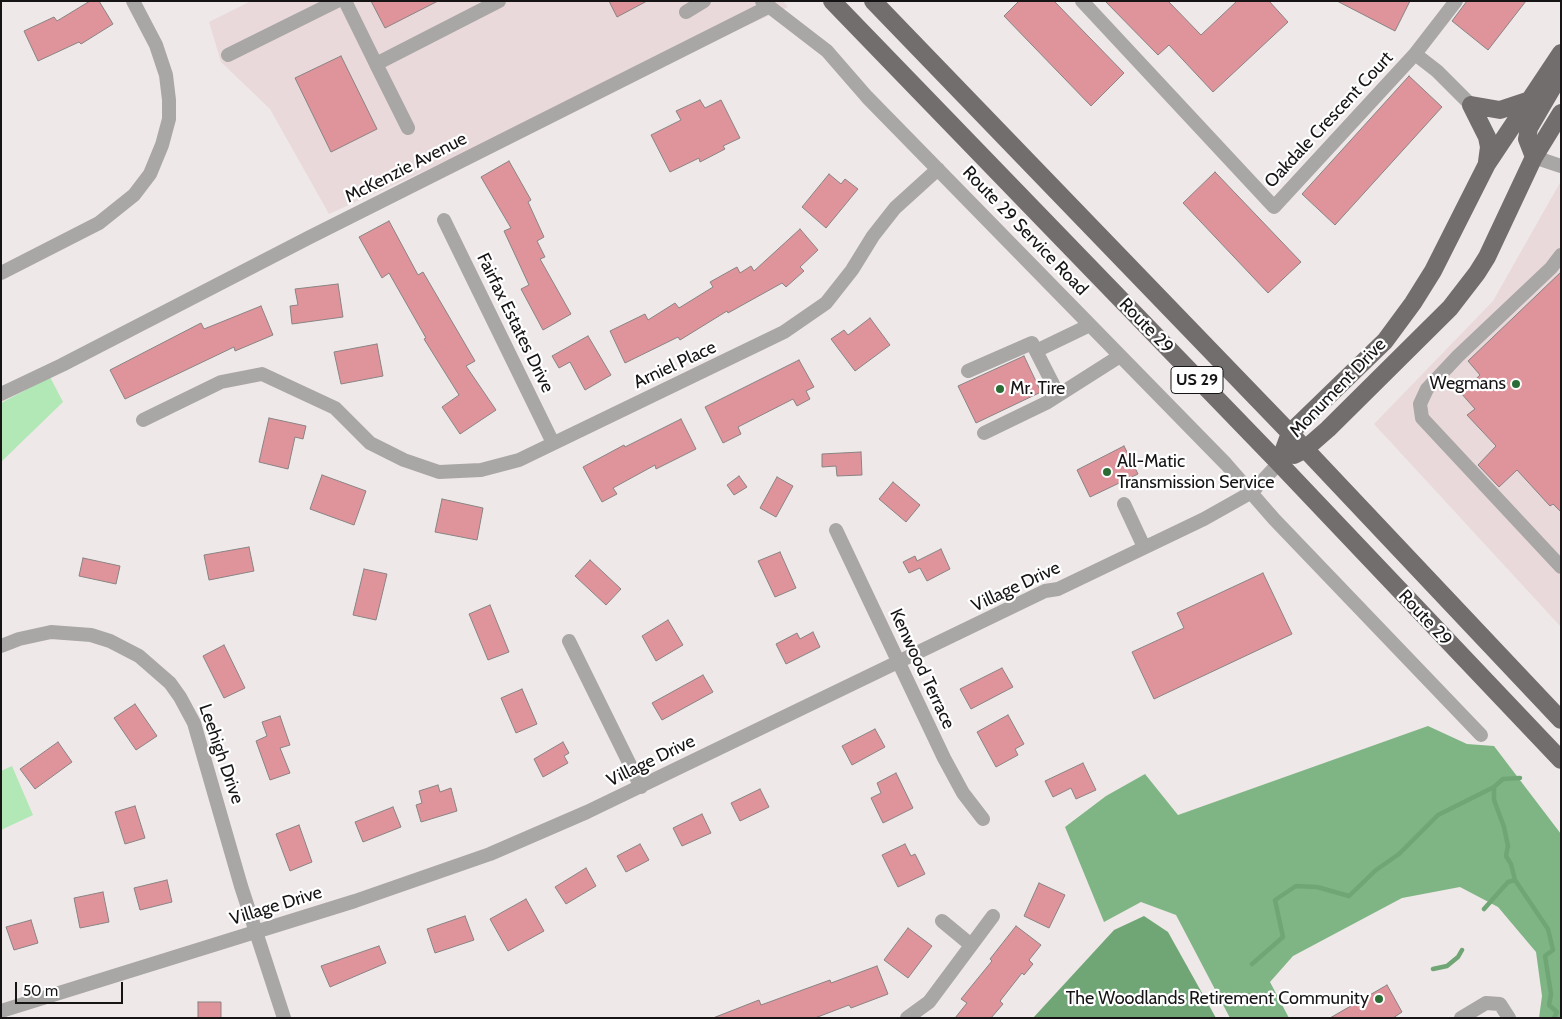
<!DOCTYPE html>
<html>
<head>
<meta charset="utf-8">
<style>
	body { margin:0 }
	#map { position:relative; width:1562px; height:1019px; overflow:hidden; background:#efe8e8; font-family:Cabin,sans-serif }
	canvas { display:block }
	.frame { position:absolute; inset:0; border:2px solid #161414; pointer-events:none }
	.scale { position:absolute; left:15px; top:982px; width:108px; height:22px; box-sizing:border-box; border:2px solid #161414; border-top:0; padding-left:6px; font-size:15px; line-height:18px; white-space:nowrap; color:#161414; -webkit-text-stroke:4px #fff; paint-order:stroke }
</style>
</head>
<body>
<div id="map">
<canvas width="1562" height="1019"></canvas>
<div class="frame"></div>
<div class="scale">50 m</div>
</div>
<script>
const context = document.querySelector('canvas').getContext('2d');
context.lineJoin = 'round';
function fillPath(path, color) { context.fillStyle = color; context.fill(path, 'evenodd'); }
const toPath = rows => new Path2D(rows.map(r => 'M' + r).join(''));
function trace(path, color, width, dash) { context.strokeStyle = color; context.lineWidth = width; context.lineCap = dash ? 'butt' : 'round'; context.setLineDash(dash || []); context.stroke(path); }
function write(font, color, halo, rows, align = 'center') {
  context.font = font + ' Cabin,sans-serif'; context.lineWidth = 4.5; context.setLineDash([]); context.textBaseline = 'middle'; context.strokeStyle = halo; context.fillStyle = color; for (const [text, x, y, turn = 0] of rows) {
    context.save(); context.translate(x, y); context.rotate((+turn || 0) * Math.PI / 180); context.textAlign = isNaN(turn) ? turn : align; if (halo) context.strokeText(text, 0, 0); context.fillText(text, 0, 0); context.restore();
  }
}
fillPath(toPath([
	[251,1,783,1,788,7,329,214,270,109,221,62,209,22],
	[1561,181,1561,627,1374,424,1493,301]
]), '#e9d9da');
fillPath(toPath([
	[50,377,63,402,1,462,1,403],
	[12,766,33,815,1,830,1,771]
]), '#b1e8b6');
fillPath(toPath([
	[1428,726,1467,744,1494,746,1561,834,1561,1018,1539,1018,1542,996,1536,952,1498,907,1460,887,1402,898,1293,956,1270,982,1289,1018,1230,1018,1176,915,1141,902,1104,922,1065,827,1106,796,1145,774,1178,815]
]), '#7fb584');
fillPath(toPath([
	[1144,916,1168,932,1216,1018,1033,1018,1114,930]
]), '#70a675');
trace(toPath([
	[1520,778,1503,779,1494,787,1494,800,1504,827,1508,846,1506,856,1511,864,1515,880,1548,929,1553,950,1545,956,1551,994,1549,1005,1557,1012,1554,1018],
	[1484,909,1508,882,1515,880],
	[1252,964,1283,937,1275,900,1296,886,1317,887,1349,896,1376,870,1399,854,1438,815,1494,787],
	[1433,969,1447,966,1458,957,1462,950]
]), '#70a675', 4.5);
const building = toPath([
	[90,1,99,1,113,24,81,44,79,42,38,61,24,31,54,17,57,21,90,1],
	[371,1,438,1,385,28,371,1],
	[609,1,647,1,617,17,609,1],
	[1019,1,1054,1,1124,73,1091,106,1004,16,1019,1],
	[1105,1,1168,1,1201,35,1237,1,1269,1,1288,22,1213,92,1169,45,1158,55,1105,1],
	[1337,1,1410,1,1395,31,1337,1],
	[1467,1,1526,1,1488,50,1452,21,1467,1],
	[341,56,377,129,331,152,295,78,341,56],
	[1409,76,1442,107,1335,225,1302,194,1409,76],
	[700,100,705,108,721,100,740,138,723,146,725,149,700,162,699,158,670,172,651,135,681,120,676,111,700,100],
	[509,161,531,200,528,202,544,237,537,241,545,257,540,259,571,314,543,330,521,289,529,285,504,231,511,228,481,177,509,161],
	[1215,172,1301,262,1268,293,1183,203,1215,172],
	[829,174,841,184,845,179,858,189,826,228,802,207,829,174],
	[389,221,418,275,423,272,475,361,466,366,496,410,460,434,442,407,459,395,424,339,426,338,389,273,382,278,359,237,389,221],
	[800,229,818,250,800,267,804,271,786,287,782,283,728,313,727,311,680,340,678,337,625,363,610,331,645,314,648,320,675,303,679,308,713,287,710,282,737,267,740,273,751,266,754,271,800,229],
	[1561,272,1561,512,1553,504,1550,506,1517,470,1499,487,1478,465,1496,446,1467,415,1475,409,1461,393,1480,375,1468,361,1561,272],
	[338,284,343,317,292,324,290,306,298,305,295,289,338,284],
	[261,306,273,335,235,351,234,347,125,399,110,370,201,323,204,329,261,306],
	[870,318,890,345,855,371,831,339,844,330,848,335,870,318],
	[588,336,611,375,585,390,570,362,559,368,552,356,588,336],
	[377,344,383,376,341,384,334,352,377,344],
	[1024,356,1041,392,976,423,958,386,1024,356],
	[799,360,814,387,806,391,810,399,797,406,793,399,738,427,741,434,723,443,705,407,799,360],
	[269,418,306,426,303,439,295,437,288,469,259,462,269,418],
	[681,419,696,449,656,469,655,465,613,488,617,494,602,502,583,467,624,445,625,447,681,419],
	[1124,446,1138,474,1090,497,1077,470,1124,446],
	[861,452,862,475,837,476,836,466,822,467,822,454,861,452],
	[322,475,366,491,354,525,310,509,322,475],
	[739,476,747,487,734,495,727,485,739,476],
	[777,477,793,486,776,517,760,508,777,477],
	[893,482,920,505,906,522,879,499,893,482],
	[442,499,483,508,477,540,435,532,442,499],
	[249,547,254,571,209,580,204,555,249,547],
	[941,549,950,569,927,581,920,568,909,573,903,562,915,556,917,561,941,549],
	[780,552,796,588,775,597,758,561,780,552],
	[83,558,120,566,116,584,79,576,83,558],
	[590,560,621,589,606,605,575,576,590,560],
	[364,569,387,574,376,620,353,615,364,569],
	[1263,573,1292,634,1154,699,1132,652,1184,628,1177,613,1263,573],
	[490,605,509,652,488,660,469,614,490,605],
	[668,620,683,645,656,661,642,636,668,620],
	[813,632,820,647,786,664,776,644,797,633,800,639,813,632],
	[224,645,245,688,224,698,203,656,224,645],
	[1002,668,1013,687,971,709,960,689,1002,668],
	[703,675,713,692,662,720,652,703,703,675],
	[522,689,537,724,516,733,501,698,522,689],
	[135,704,157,736,136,750,114,718,135,704],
	[1008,715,1024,744,1015,749,1018,755,996,767,977,732,1008,715],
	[280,716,290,745,280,748,290,773,270,780,256,741,267,736,262,722,280,716],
	[875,729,885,747,852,765,842,746,875,729],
	[58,742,72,762,35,789,20,769,58,742],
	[563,742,569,753,564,756,568,763,543,777,534,759,563,742],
	[1083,763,1096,790,1076,799,1071,788,1053,797,1045,781,1083,763],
	[896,773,913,808,883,823,871,798,881,793,877,783,896,773],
	[438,785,440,792,451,788,457,811,421,822,416,805,422,803,419,791,438,785],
	[760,789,769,807,740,821,731,803,760,789],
	[135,806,145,838,125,844,115,812,135,806],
	[393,807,401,827,363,842,355,822,393,807],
	[702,814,711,833,682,846,673,828,702,814],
	[299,825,312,862,290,871,276,834,299,825],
	[640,844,649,860,626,872,617,856,640,844],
	[905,844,911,856,915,854,925,874,898,887,882,855,905,844],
	[586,868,596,886,566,904,555,887,586,868],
	[167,880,172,902,140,910,134,888,167,880],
	[1039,883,1065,895,1049,928,1024,916,1039,883],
	[103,892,109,922,80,928,74,898,103,892],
	[526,899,544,931,508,951,490,919,526,899],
	[465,916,474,940,435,953,427,929,465,916],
	[31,920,38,943,14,950,6,927,31,920],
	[1016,926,1041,945,1029,960,1033,964,1024,975,1022,973,1000,1001,1003,1004,991,1018,955,1018,967,1003,961,999,992,961,990,959,1016,926],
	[908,928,932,946,908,978,884,960,908,928],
	[379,946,386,963,330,987,321,966,379,946],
	[877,966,888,994,851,1008,849,1005,815,1018,713,1018,759,1000,761,1005,830,980,831,983,877,966],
	[1387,985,1402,1012,1393,1018,1330,1018,1387,985],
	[198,1002,221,1002,221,1018,198,1018,198,1002]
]);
fillPath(building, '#df949b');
trace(building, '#898383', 1);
trace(toPath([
	[345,1,376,64],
	[762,1,827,51,867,97,1226,464,1274,519,1481,735],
	[1082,1,1274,207,1415,54,1456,1],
	[686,12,704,1],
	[1415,54,1437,71,1471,105],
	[228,55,337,1],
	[408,128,376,64,499,1],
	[1534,157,1561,166],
	[444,220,553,443],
	[1561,255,1551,268,1458,356,1427,389,1420,404,1422,418,1561,567],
	[1,273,99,223,134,195,150,174,162,145,169,119,169,100,166,75,156,45,133,1],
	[1036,351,1058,394],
	[968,371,1032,343,1036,351,1090,325],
	[1,394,62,365,310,237,768,7],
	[143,420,221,382,262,374,335,408,370,443,404,460,439,472,481,470,519,460,784,332,826,303,852,270,873,236,895,208,938,169],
	[984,433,1046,403,1120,356],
	[1124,504,1144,547],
	[836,530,944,758,963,793,983,819],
	[569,641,641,787],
	[1,646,19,639,51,632,91,635,110,641,139,656,170,683,180,697,194,723,241,886,284,1018],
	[942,921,971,945],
	[1,1011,355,901,490,854,587,812,1045,591,1058,589,1204,519,1252,492,1279,463],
	[907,1018,929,1002,993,916],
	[1461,1018,1486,1003,1500,1004,1509,1018]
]), '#a9a6a6', 14);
trace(toPath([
	[832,1,1279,463,1561,760],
	[873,1,1290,433,1561,720],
	[1471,105,1487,137,1489,147,1487,162],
	[1471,105,1500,110,1527,101],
	[1534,157,1527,139,1529,128,1561,73],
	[1294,455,1304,450,1328,429,1450,308,1477,273,1487,257,1534,157,1561,113],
	[1279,463,1290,433,1385,341,1413,303,1433,271,1487,164,1561,53]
]), '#736e6e', 18);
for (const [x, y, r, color] of [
	[1516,384,5,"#2b6c35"],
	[1000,389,5,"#2b6c35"],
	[1107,472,5,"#2b6c35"],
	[1379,999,5,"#2b6c35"]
]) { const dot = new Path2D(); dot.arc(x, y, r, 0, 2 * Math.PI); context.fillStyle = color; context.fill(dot); trace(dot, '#fff', 2); }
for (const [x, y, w] of [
	[1197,380,52]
]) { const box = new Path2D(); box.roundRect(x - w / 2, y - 13.5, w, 27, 4); context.fillStyle = '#fff'; context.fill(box); trace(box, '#161414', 1); }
write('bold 16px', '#161414', null, [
	["US 29",1197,380]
]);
write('18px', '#161414', '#fff', [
	["Oakdale Crescent Court",1329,120,-47],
	["McKenzie Avenue",406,168,-27],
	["Route 29 Service Road",1025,231,46],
	["Fairfax Estates Drive",515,323,64],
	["Route 29",1146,326,46],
	["Arniel Place",675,365,-25],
	["Monument Drive",1338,388,-46],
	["Village Drive",1016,587,-25],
	["Route 29",1425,618,47],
	["Kenwood Terrace",922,669,65],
	["Leehigh Drive",221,754,71],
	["Village Drive",651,761,-26],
	["Village Drive",276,906,-17]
]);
write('18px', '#161414', '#fff', [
	["Wegmans",1506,384],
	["Mr. Tire",1010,389,"left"],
	["All-Matic",1117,462,"left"],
	["Transmission Service",1117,483,"left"],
	["The Woodlands Retirement Community",1369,999]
], 'right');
</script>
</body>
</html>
